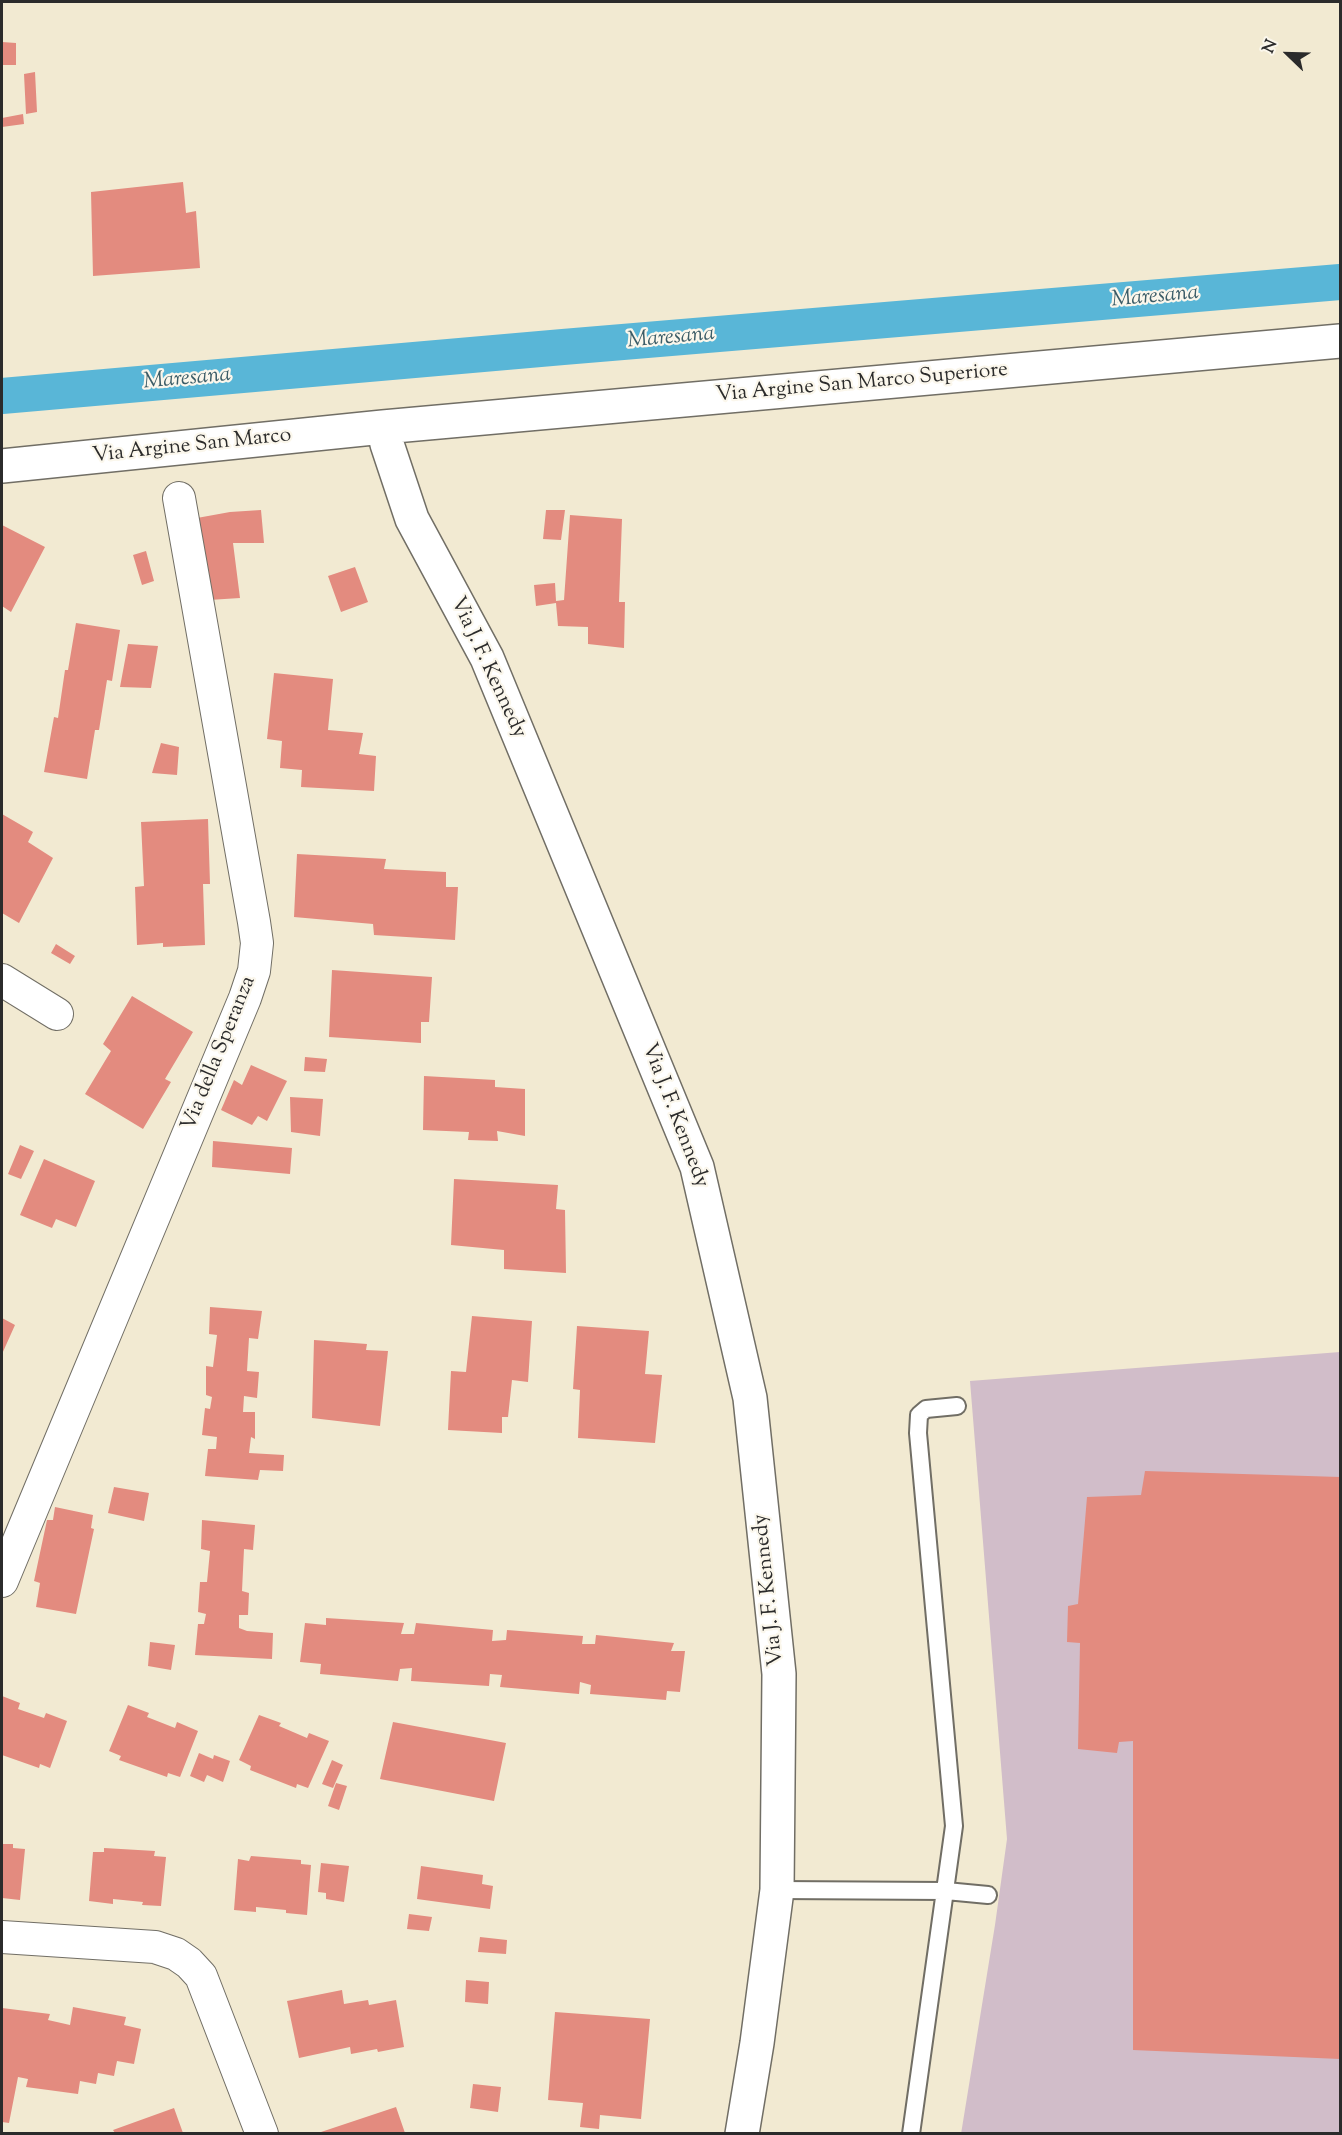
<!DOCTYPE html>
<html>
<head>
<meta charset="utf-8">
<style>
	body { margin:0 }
	#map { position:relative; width:1342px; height:2135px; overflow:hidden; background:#f2ead2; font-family:"Sorts Mill Goudy",serif }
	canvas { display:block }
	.frame { position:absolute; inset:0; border:3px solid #2b2b2b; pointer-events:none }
	.north { position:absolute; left:1258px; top:24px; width:60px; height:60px; -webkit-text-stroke:4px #fbf7ec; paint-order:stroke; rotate:293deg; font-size:16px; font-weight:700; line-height:24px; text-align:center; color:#2b2b2b }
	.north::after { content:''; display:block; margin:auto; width:21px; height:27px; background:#2b2b2b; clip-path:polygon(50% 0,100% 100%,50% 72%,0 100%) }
</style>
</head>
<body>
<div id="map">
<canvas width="1342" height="2135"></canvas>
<div class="frame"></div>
<div class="north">N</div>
</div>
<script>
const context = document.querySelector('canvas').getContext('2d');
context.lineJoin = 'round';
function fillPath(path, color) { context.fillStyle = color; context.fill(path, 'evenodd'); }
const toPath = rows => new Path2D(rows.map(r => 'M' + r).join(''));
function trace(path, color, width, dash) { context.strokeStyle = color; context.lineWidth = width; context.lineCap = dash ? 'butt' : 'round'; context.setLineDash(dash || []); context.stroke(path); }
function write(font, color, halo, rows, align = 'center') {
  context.font = font + ' "Sorts Mill Goudy",serif'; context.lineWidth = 4.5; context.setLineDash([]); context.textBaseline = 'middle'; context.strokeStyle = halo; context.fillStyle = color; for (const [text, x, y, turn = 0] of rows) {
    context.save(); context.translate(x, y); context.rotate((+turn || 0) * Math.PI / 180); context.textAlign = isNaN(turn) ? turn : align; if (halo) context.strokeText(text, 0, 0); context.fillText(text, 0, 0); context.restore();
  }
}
fillPath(toPath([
	[1340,1352,1340,2133,961,2134,995,1925,1007,1839,970,1381]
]), '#d1bdc9');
trace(toPath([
	[2,396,563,347,1340,282]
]), '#59b6d7', 36);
fillPath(toPath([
	[2,42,16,43,16,65,2,65],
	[35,72,37,112,26,114,24,74],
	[23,114,24,124,2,127,2,118],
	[183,182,186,213,196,211,200,268,93,276,91,192],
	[261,510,264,543,233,543,240,598,209,600,197,518,230,512],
	[546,510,565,510,561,540,543,539],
	[570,515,622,519,619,602,625,602,624,648,588,644,588,627,558,626,556,603,536,606,534,585,555,583,556,601,564,600],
	[2,525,45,547,11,612,2,606],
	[146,551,154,581,142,585,133,555],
	[355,567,368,602,341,612,328,576],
	[76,623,120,630,112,681,107,680,99,730,95,730,87,779,44,772,54,717,58,718,65,670,68,670],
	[128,644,158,646,151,688,120,687],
	[274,673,333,679,328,730,363,733,359,754,376,756,374,791,301,787,302,770,280,768,282,741,267,739],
	[161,743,179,747,177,775,152,773],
	[2,814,33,832,28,842,53,858,19,923,2,913],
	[208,819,210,884,203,884,205,945,163,947,163,943,137,945,135,887,144,886,141,822],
	[297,854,386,859,384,869,446,872,446,887,458,887,455,940,374,935,373,924,294,917],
	[56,944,75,956,70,964,51,953],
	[332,970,432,977,429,1022,421,1022,421,1043,329,1037],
	[132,996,193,1032,165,1079,171,1082,143,1129,85,1094,111,1051,103,1044],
	[305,1057,327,1059,325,1072,304,1071],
	[251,1065,287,1081,267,1121,258,1116,252,1125,221,1110,234,1080,242,1085],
	[424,1076,495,1080,495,1087,525,1089,525,1136,497,1131,498,1141,468,1140,469,1132,423,1130],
	[290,1097,323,1099,320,1136,291,1132],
	[213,1141,292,1148,290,1174,212,1167],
	[20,1145,34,1151,21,1179,8,1174],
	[44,1159,95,1181,76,1227,56,1219,52,1228,20,1215],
	[454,1179,558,1185,556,1209,565,1210,566,1273,504,1269,504,1250,451,1245],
	[210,1307,262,1311,258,1339,249,1338,247,1371,259,1372,257,1398,244,1396,243,1412,255,1412,255,1439,251,1437,249,1453,284,1455,283,1471,260,1470,258,1480,205,1476,208,1449,216,1449,217,1437,202,1435,205,1408,210,1409,212,1397,206,1395,206,1366,213,1367,217,1335,209,1334],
	[472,1316,532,1321,528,1382,512,1380,508,1417,502,1417,502,1433,448,1430,451,1371,466,1372],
	[2,1318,15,1325,2,1354],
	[577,1326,649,1331,645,1374,662,1375,655,1443,578,1438,580,1390,573,1389],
	[314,1340,367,1344,366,1350,388,1351,380,1426,312,1418],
	[1145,1471,1340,1477,1340,2059,1133,2050,1133,1741,1119,1742,1117,1753,1078,1749,1080,1643,1067,1642,1068,1606,1078,1604,1087,1497,1141,1495],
	[114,1487,149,1493,144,1521,108,1513],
	[55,1507,93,1515,91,1528,94,1529,76,1614,36,1607,40,1583,34,1581,47,1520,53,1520],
	[202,1520,255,1525,253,1550,244,1549,242,1591,249,1593,248,1615,239,1615,239,1628,247,1631,273,1633,272,1659,195,1655,198,1624,204,1624,206,1614,198,1612,200,1582,207,1582,210,1551,201,1549],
	[326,1618,404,1623,401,1634,414,1634,416,1623,493,1630,492,1641,506,1640,507,1630,583,1636,582,1644,595,1644,596,1635,674,1643,671,1651,685,1651,680,1692,667,1691,666,1700,590,1694,591,1685,580,1682,579,1694,500,1687,502,1675,490,1674,489,1686,411,1681,412,1668,400,1669,398,1681,320,1674,321,1664,300,1662,305,1623,326,1625],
	[150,1642,175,1645,171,1670,148,1666],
	[2,1696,20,1703,18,1709,44,1718,46,1713,67,1721,50,1768,40,1764,39,1768,2,1755],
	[128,1705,149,1713,147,1717,175,1728,177,1722,198,1731,180,1777,168,1773,167,1777,119,1760,121,1756,109,1751],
	[259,1715,281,1723,279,1726,307,1738,309,1733,329,1741,308,1788,297,1784,296,1788,250,1770,251,1766,239,1760],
	[393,1722,506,1743,494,1801,380,1779],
	[199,1753,213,1759,214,1755,230,1761,223,1782,207,1775,204,1782,190,1776],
	[332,1760,343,1765,333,1788,322,1784],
	[336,1783,347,1786,339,1810,328,1806],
	[2,1844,13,1844,13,1848,25,1849,20,1900,2,1898],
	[104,1848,155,1851,154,1856,166,1857,161,1906,142,1905,143,1902,113,1899,113,1904,89,1901,93,1852,104,1852],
	[251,1856,301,1860,301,1864,311,1865,307,1915,286,1913,286,1910,256,1907,256,1912,234,1910,238,1859,249,1861],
	[321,1863,349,1866,344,1902,326,1899,326,1893,318,1892],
	[421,1866,483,1875,482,1884,493,1886,490,1909,417,1899],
	[409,1914,432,1917,429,1931,407,1929],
	[480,1937,507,1940,506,1954,478,1952],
	[466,1980,489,1982,488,2004,465,2002],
	[342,1990,344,2004,368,2000,369,2005,396,2000,404,2047,378,2052,377,2049,351,2054,350,2047,299,2058,287,2001],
	[73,2007,126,2017,124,2025,141,2029,134,2064,117,2061,114,2076,98,2073,96,2084,80,2081,78,2094,26,2087,28,2079,18,2077,9,2123,2,2122,2,2008,50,2014,48,2020,70,2025],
	[555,2012,650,2019,641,2119,600,2115,599,2129,580,2127,583,2103,548,2100],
	[473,2084,501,2087,498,2112,470,2108],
	[396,2107,405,2133,318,2133],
	[174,2108,183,2133,115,2133,113,2130]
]), '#e38b7f');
const service = toPath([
	[777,1890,946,1891,988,1895],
	[911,2134,954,1826,918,1433,919,1415,926,1409,957,1406]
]);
const minor = toPath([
	[2,980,57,1014],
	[2,1581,245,998,254,971,257,943,254,922,179,498],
	[2,1937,155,1947,176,1954,189,1963,201,1976,262,2134]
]);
const tertiary = toPath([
	[383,427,387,444,412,519,487,658,697,1167,750,1398,779,1674,777,1890,757,2043,742,2134],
	[2,466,383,427,1340,341]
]);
trace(service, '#716e65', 20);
trace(minor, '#716e65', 34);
trace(tertiary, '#716e65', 36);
trace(service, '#fff', 16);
trace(minor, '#fff', 32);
trace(tertiary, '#fff', 33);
write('21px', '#2b2b2b', '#fbf7ec', [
	["Via Argine San Marco Superiore",862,384,-5],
	["Via Argine San Marco",192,447,-6],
	["Via J. F. Kennedy",487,668,65],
	["Via della Speranza",220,1054,-68],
	["Via J. F. Kennedy",674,1116,69],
	["Via J. F. Kennedy",770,1590,-96]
]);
write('italic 22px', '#3b5c67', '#fbf7ec', [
	["Maresana",1155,298,-5],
	["Maresana",671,339,-5],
	["Maresana",187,380,-5]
]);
</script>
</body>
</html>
